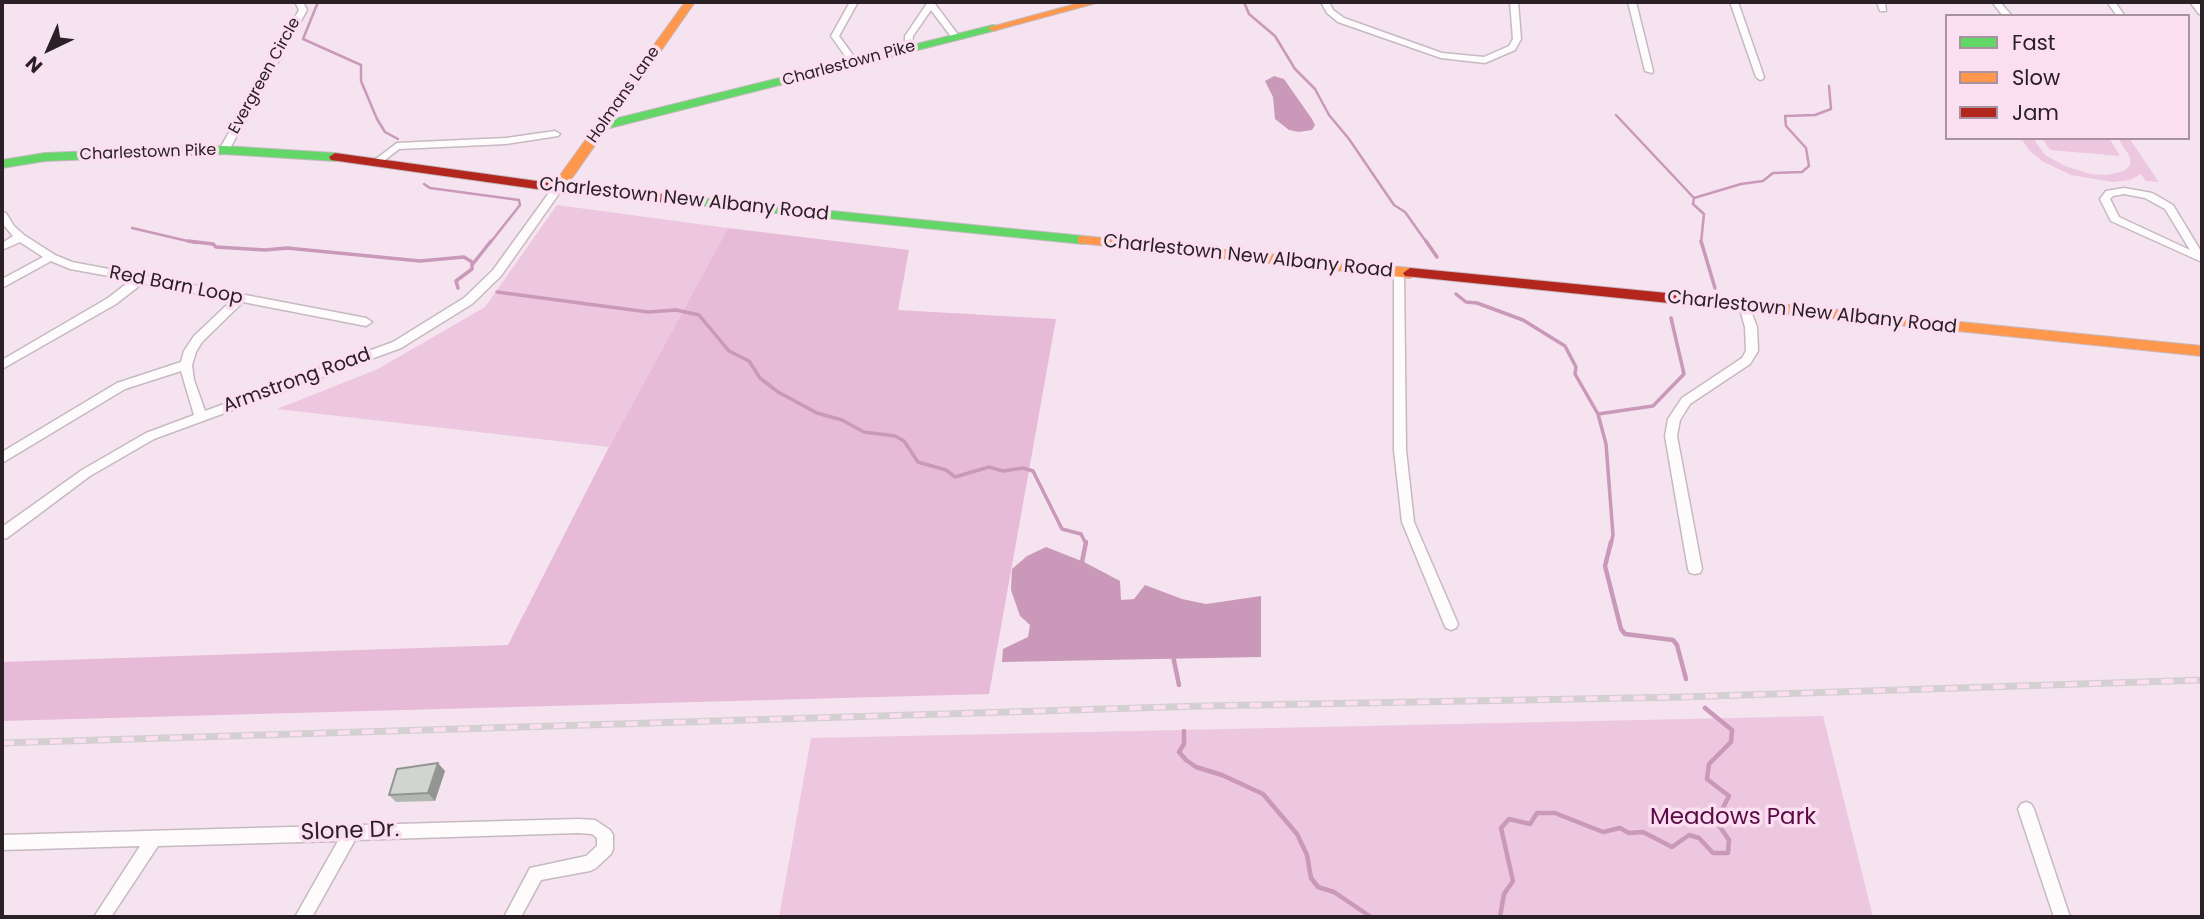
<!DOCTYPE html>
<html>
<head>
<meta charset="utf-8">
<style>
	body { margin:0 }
	#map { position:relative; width:2204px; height:919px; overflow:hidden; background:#f5e4ef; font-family:Poppins,sans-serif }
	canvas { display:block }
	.frame { position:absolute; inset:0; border:4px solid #2a2026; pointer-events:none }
	.legend { position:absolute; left:1945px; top:14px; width:245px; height:126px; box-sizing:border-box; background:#fbdef0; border:2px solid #a7929f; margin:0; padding:9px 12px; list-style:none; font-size:21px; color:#2a2026 }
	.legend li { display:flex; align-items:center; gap:14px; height:35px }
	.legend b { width:35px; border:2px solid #a7929f }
	.north { position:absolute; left:14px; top:14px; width:70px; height:70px; -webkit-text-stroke:5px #fbdef0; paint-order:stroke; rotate:224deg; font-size:19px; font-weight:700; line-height:28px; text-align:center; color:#2a2026 }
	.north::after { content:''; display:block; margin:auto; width:24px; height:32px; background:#2a2026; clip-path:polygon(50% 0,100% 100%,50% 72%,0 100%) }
</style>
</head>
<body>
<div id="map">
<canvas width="2204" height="919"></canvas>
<div class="frame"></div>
<ul class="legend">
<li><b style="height:9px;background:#63d668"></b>Fast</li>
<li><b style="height:9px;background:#ff974d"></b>Slow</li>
<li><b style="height:9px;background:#b3261e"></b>Jam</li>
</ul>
<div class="north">N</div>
</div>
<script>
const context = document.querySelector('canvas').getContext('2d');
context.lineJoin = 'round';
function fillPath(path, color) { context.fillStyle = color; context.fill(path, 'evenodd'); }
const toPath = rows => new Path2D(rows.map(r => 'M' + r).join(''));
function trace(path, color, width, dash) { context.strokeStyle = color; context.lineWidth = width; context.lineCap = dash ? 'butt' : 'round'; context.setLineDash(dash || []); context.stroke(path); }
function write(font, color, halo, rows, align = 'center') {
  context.font = font + ' Poppins,sans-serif'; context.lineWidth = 7; context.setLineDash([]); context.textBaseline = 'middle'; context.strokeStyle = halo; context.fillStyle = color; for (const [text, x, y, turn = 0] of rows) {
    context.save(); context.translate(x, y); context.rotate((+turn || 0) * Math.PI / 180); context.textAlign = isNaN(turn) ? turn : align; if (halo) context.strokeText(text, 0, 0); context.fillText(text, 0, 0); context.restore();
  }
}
fillPath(toPath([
	[2021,138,2033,138,2045,155,2065,166,2091,174,2107,175,2124,171,2130,165,2130,157,2118,138,2129,138,2159,182,2146,181,2141,174,2130,180,2113,182,2071,175,2042,161,2029,150],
	[2042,138,2109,138,2120,156,2050,150],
	[557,205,728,228,609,447,277,409,378,369,485,307],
	[1823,716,1873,917,779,917,811,738]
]), '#ecc7df');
fillPath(toPath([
	[728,228,909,250,898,310,1056,319,989,694,2,721,2,662,508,645,609,447]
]), '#e7bbd8');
fillPath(toPath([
	[1274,76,1284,79,1312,119,1315,125,1312,130,1299,132,1289,130,1275,119,1273,97,1265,81],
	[1046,547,1084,562,1120,581,1121,600,1134,599,1145,585,1182,599,1206,604,1261,596,1261,657,1002,662,1003,649,1028,637,1030,625,1020,616,1011,590,1012,569,1027,556]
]), '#ca98b9');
trace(toPath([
	[318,2,303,39,361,65,361,81,377,119,385,132,398,139],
	[1244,2,1249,14,1275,36,1295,69,1315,89,1329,115,1349,139,1394,205,1405,212,1427,243],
	[1616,115,1694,198,1693,204,1704,214,1701,243],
	[424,184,430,188,519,200,520,205,490,243],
	[1694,198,1741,184,1763,181,1773,173,1802,172,1809,166,1806,148,1786,126,1785,116,1815,115,1831,109,1829,86],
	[132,228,196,243]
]), '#ca98b9', 2.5);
trace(toPath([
	[188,241,213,244,216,247,265,250,287,248,420,261,464,257,472,262,472,269,456,281,458,288],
	[1426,241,1437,257],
	[1701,241,1715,288],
	[472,265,491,241],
	[497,292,648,312,676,310,699,315,729,351,749,361,760,378,778,392,817,413,842,420,864,432,895,436,904,441,918,462,946,470,955,477,989,467,1003,471,1023,468,1033,471,1062,529,1081,534,1086,544],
	[1456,294,1466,302,1477,303,1523,320,1565,346,1576,367,1575,374,1598,414,1606,444,1613,535,1611,544],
	[1598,414,1653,406,1684,374,1671,318]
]), '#ca98b9', 3.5);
trace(toPath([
	[1611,542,1605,566,1621,629,1625,634,1673,640,1677,645,1686,679],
	[1082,562,1086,542],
	[1173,656,1179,685],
	[1184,731,1184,744,1179,752,1186,760,1196,767,1222,775,1263,794,1297,834,1307,855,1311,878,1318,887,1334,892,1371,917],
	[1500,917,1504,894,1513,881,1501,828,1509,819,1530,824,1537,813,1555,813,1603,832,1620,828,1629,833,1643,832,1672,847,1689,835,1699,838,1713,853,1728,853,1729,840,1716,821,1729,796,1707,779,1709,764,1731,742,1732,730,1705,708]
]), '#ca98b9', 4.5);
const street = toPath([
	[295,2,303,2,307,10,229,150,227,152,221,152,219,150,299,10,295,2],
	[850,2,858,2,839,36,858,62,854,65,851,64,831,36,850,2],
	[928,2,936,2,935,4,959,36,952,38,931,10,913,36,912,48,905,50,905,36,928,2],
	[1321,2,1329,2,1333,10,1344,18,1442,53,1484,57,1509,46,1513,39,1510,2,1518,2,1521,39,1515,50,1485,63,1441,58,1338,22,1327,13,1321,2],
	[1628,2,1636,2,1653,71,1652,73,1645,71,1628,2],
	[1730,2,1738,2,1764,77,1763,79,1760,80,1756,77,1730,2],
	[1877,2,1885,2,1886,11,1880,11,1877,2],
	[1992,2,2000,2,2012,16,2003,16,1992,2],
	[2107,2,2115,2,2125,16,2117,16,2107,2],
	[2190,2,2198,2,2202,7,2202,14,2199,14,2190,2],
	[555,131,560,134,558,136,506,144,399,149,380,164,377,165,372,162,397,143,506,138,555,131],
	[558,185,563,188,501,276,472,304,401,348,154,439,90,476,7,538,2,539,2,527,82,470,146,433,194,415,181,371,125,389,2,463,2,452,117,383,181,362,184,351,194,336,232,300,143,283,116,304,2,369,2,360,108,298,131,280,70,269,51,261,2,288,2,279,43,257,20,242,2,250,2,243,13,236,2,223,2,212,6,213,14,226,24,235,55,255,72,262,366,318,372,322,366,326,243,302,202,342,196,352,192,365,194,380,205,411,393,342,464,298,493,270,554,186,558,185],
	[2124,188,2152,193,2173,205,2202,253,2202,262,2111,221,2100,199,2106,191,2124,188],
	[2124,194,2145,198,2165,209,2190,250,2119,217,2110,199,2113,196,2124,194],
	[1399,268,1404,272,1406,450,1414,522,1458,624,1456,628,1451,630,1446,628,1444,624,1402,522,1394,450,1394,272,1399,268],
	[1744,302,1749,306,1757,327,1758,351,1750,364,1690,404,1680,420,1677,436,1702,569,1700,573,1695,574,1690,573,1688,569,1665,436,1668,419,1682,398,1742,358,1746,351,1745,327,1739,306,1744,302],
	[2026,802,2031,804,2034,809,2070,917,2054,917,2018,809,2021,804,2026,802],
	[578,819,595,820,610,830,613,835,613,849,611,854,596,868,590,871,541,880,521,917,504,917,530,868,586,856,597,846,597,838,592,834,578,833,355,840,312,917,295,917,338,841,158,846,111,917,94,917,140,846,2,850,2,835,578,819]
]);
const fast = toPath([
	[993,25,997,26,997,30,602,130,596,126,598,123,993,25],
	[224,146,335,153,341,157,335,161,224,154,45,161,2,168,2,160,45,153,224,146],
	[661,194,1083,236,1090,240,1083,244,656,201,655,198,661,194]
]);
const slow = toPath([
	[685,2,695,2,563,191,553,191,553,185,685,2],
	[1083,2,1100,2,993,31,987,28,1083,2],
	[1083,236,1410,268,1417,273,1410,278,1078,243,1078,237,1083,236],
	[1728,299,2202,346,2202,356,1723,307,1721,304,1723,301,1728,299]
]);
const jam = toPath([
	[335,153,558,184,661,194,667,198,661,202,558,192,331,160,329,157,335,153],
	[1410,268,1728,299,1735,304,1728,309,1405,276,1403,273,1410,268]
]);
trace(street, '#c6b9c1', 3);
trace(fast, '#c6b9c1', 2);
trace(slow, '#c6b9c1', 2);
trace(jam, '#c6b9c1', 2);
fillPath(street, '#fefbfd');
fillPath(fast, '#63d668');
fillPath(slow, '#ff974d');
fillPath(jam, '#b3261e');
const rail = toPath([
	[2,743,1202,706,1683,697,2202,680]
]);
trace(rail, '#d4d0d2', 7);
trace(rail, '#fbdef0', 4.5, [12]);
fillPath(toPath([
	[445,771,435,801,396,802,389,795]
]), '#b3b7b4');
fillPath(toPath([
	[438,763,445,771,435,801,428,793]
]), '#929592');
const building = toPath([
	[438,763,428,793,389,795,397,769,438,763]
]);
fillPath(building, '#d0d5d1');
trace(building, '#929592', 2);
write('16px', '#2a2026', '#fbdef0', [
	["Charlestown Pike",849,64,-15],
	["Evergreen Circle",265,76,-61],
	["Holmans Lane",624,95,-55],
	["Charlestown Pike",148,153,-2]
]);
write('19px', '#2a2026', '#fbdef0', [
	["Charlestown New Albany Road",684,200,6],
	["Charlestown New Albany Road",1248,257,6],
	["Red Barn Loop",176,286,11],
	["Charlestown New Albany Road",1812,313,6],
	["Armstrong Road",297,381,-20]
]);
write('23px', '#580b46', '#fbdef0', [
	["Meadows Park",1733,818]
]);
write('23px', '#2a2026', '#fbdef0', [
	["Slone Dr.",350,832,-2]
]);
</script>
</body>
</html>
